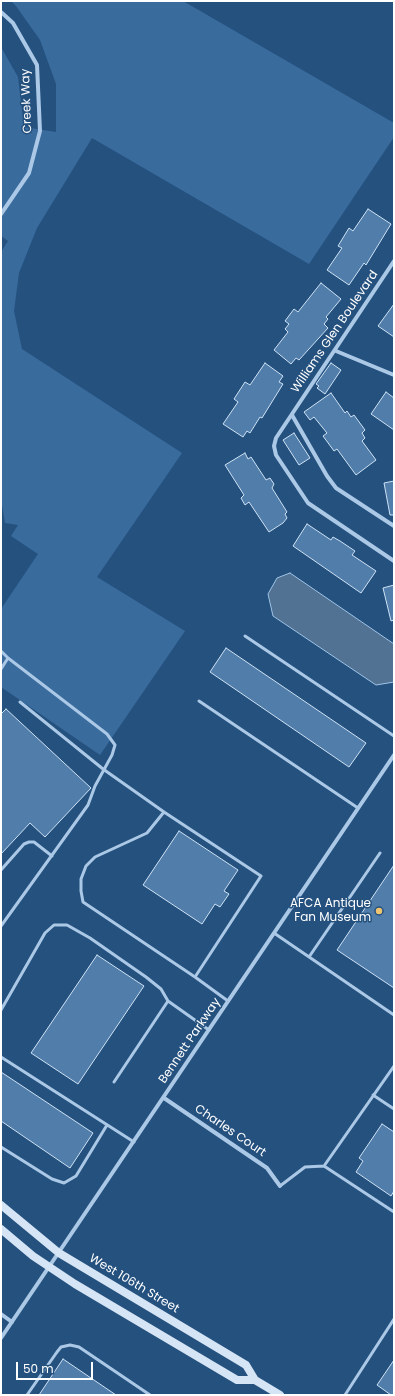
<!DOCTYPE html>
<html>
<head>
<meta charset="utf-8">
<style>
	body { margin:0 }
	#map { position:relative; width:395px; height:1396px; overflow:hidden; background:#25517f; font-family:Poppins,sans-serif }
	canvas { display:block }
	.frame { position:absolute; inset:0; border:2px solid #fff; pointer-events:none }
	.scale { position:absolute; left:16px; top:1362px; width:77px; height:18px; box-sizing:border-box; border:2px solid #fff; border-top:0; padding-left:5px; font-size:12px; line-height:14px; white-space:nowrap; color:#fff; -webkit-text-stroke:3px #25517f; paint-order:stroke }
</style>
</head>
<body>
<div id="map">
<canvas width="395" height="1396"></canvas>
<div class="frame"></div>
<div class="scale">50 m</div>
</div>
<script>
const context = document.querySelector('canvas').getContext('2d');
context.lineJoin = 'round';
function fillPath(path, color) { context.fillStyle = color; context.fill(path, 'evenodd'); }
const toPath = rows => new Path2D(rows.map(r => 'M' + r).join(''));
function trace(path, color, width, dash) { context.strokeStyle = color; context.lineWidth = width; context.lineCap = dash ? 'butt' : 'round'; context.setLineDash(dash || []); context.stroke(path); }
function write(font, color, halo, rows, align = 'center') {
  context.font = font + ' Poppins,sans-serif'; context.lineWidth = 3; context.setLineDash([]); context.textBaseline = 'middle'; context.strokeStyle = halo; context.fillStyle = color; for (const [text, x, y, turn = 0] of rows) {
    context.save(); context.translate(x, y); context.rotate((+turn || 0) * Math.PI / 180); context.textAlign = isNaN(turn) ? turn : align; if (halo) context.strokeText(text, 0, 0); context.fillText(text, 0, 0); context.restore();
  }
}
fillPath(toPath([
	[11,1,183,1,394,123,394,137,309,264,92,138,37,228,19,273,14,311,22,349,182,453,97,577,185,631,100,755,1,687,1,609,38,554,11,536,18,525,5,523,1,499,1,252,8,241,1,236,1,47,18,77,24,127,56,132,56,84,40,40,16,6]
]), '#396b9d');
const water = toPath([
	[290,573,394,644,394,682,376,685,273,616,268,594,277,578,290,573]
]);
fillPath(water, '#517293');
trace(water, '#9fc4e7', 1);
const building = toPath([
	[368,209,391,224,366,265,364,263,349,285,327,270,342,248,338,246,349,228,353,231,368,209],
	[321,283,341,299,326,317,328,319,324,324,328,328,299,360,296,358,291,364,274,350,288,332,285,329,289,324,285,321,294,309,298,312,321,283],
	[394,304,394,337,378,326,394,304],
	[265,363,283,376,279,382,283,384,262,418,260,417,250,433,247,431,243,437,223,424,238,402,234,399,245,382,250,385,265,363],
	[331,363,341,370,325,394,317,388,319,386,316,384,331,363],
	[386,392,394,398,394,430,371,414,386,392],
	[331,393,345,413,347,411,351,417,354,415,365,430,362,433,365,438,362,441,376,460,356,475,337,449,334,451,323,436,327,433,314,417,310,420,304,412,331,393],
	[294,433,310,458,299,465,283,440,294,433],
	[245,453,248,459,251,457,266,480,270,478,274,484,272,488,287,512,285,514,287,518,283,523,269,532,249,502,245,505,241,498,244,495,225,465,245,453],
	[394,481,394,515,390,515,384,483,394,481],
	[307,524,331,540,333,537,340,541,355,551,352,555,376,571,361,593,293,546,307,524],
	[394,585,394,620,391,621,383,588,394,585],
	[226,648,366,743,349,767,210,672,226,648],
	[6,709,91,788,45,837,30,823,1,854,1,714,6,709],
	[179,831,238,870,224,891,229,894,220,907,215,904,202,924,143,885,179,831],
	[394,865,394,988,337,950,394,865],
	[97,955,144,986,78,1084,31,1053,97,955],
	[1,1072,93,1133,70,1168,1,1121,1,1072],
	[382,1124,394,1132,394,1191,391,1196,356,1172,363,1161,359,1158,382,1124],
	[63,1359,116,1395,39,1395,63,1359],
	[394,1360,394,1395,391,1395,377,1385,394,1360]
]);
fillPath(building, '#517daa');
trace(building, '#cee2f5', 1);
trace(toPath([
	[245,636,394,736],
	[1,651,8,658,1,669],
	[199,701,358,808],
	[20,702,103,769,164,812],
	[1,870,24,844,29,842,34,842,52,856],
	[1,926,88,805,95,786,112,755,115,745,107,734,8,658],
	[274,933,394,1015],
	[309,957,380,853],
	[195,977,83,902,81,891,81,879,86,866,95,857,147,833,164,812,261,876,195,977,228,1001],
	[1,1010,45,933,54,925,67,925,90,938,146,977,161,989,168,1001,209,1030],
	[1,1057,134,1142],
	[114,1082,168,1001],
	[373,1095,394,1109],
	[1,1147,52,1179,64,1183,76,1176,107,1125],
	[324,1166,394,1212],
	[280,1186,305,1167,324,1166,394,1066],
	[27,1395,57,1352,61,1347,70,1345,79,1347,150,1395],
	[345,1395,394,1319]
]), '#abc9e6', 3);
trace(toPath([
	[1,12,13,23,37,65,40,131,29,173,1,214],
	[394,261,276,438,274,446,276,455,308,503,394,561],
	[336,351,394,375],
	[292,415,327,476,336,488,394,526],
	[164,1098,267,1168,280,1186],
	[1,1314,12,1322],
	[1,1338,394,755]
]), '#abc9e6', 4);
trace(toPath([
	[1,1205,59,1253,246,1365,255,1380,280,1395],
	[1,1229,33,1256,75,1284,237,1380,255,1380]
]), '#d5e5f5', 8);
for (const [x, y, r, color] of [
	[379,911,4,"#f0c46f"]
]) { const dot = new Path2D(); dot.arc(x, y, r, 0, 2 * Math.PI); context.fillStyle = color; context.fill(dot); trace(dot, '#25517f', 1.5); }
write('12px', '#fff', '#25517f', [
	["Creek Way",27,101,-92],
	["Williams Glen Boulevard",335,332,-56],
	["Bennett Parkway",190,1041,-56],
	["Charles Court",230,1131,34],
	["West 106th Street",134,1284,31]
]);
write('12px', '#fff', '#25517f', [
	["AFCA Antique",371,904],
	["Fan Museum",371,918]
], 'right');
</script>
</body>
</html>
